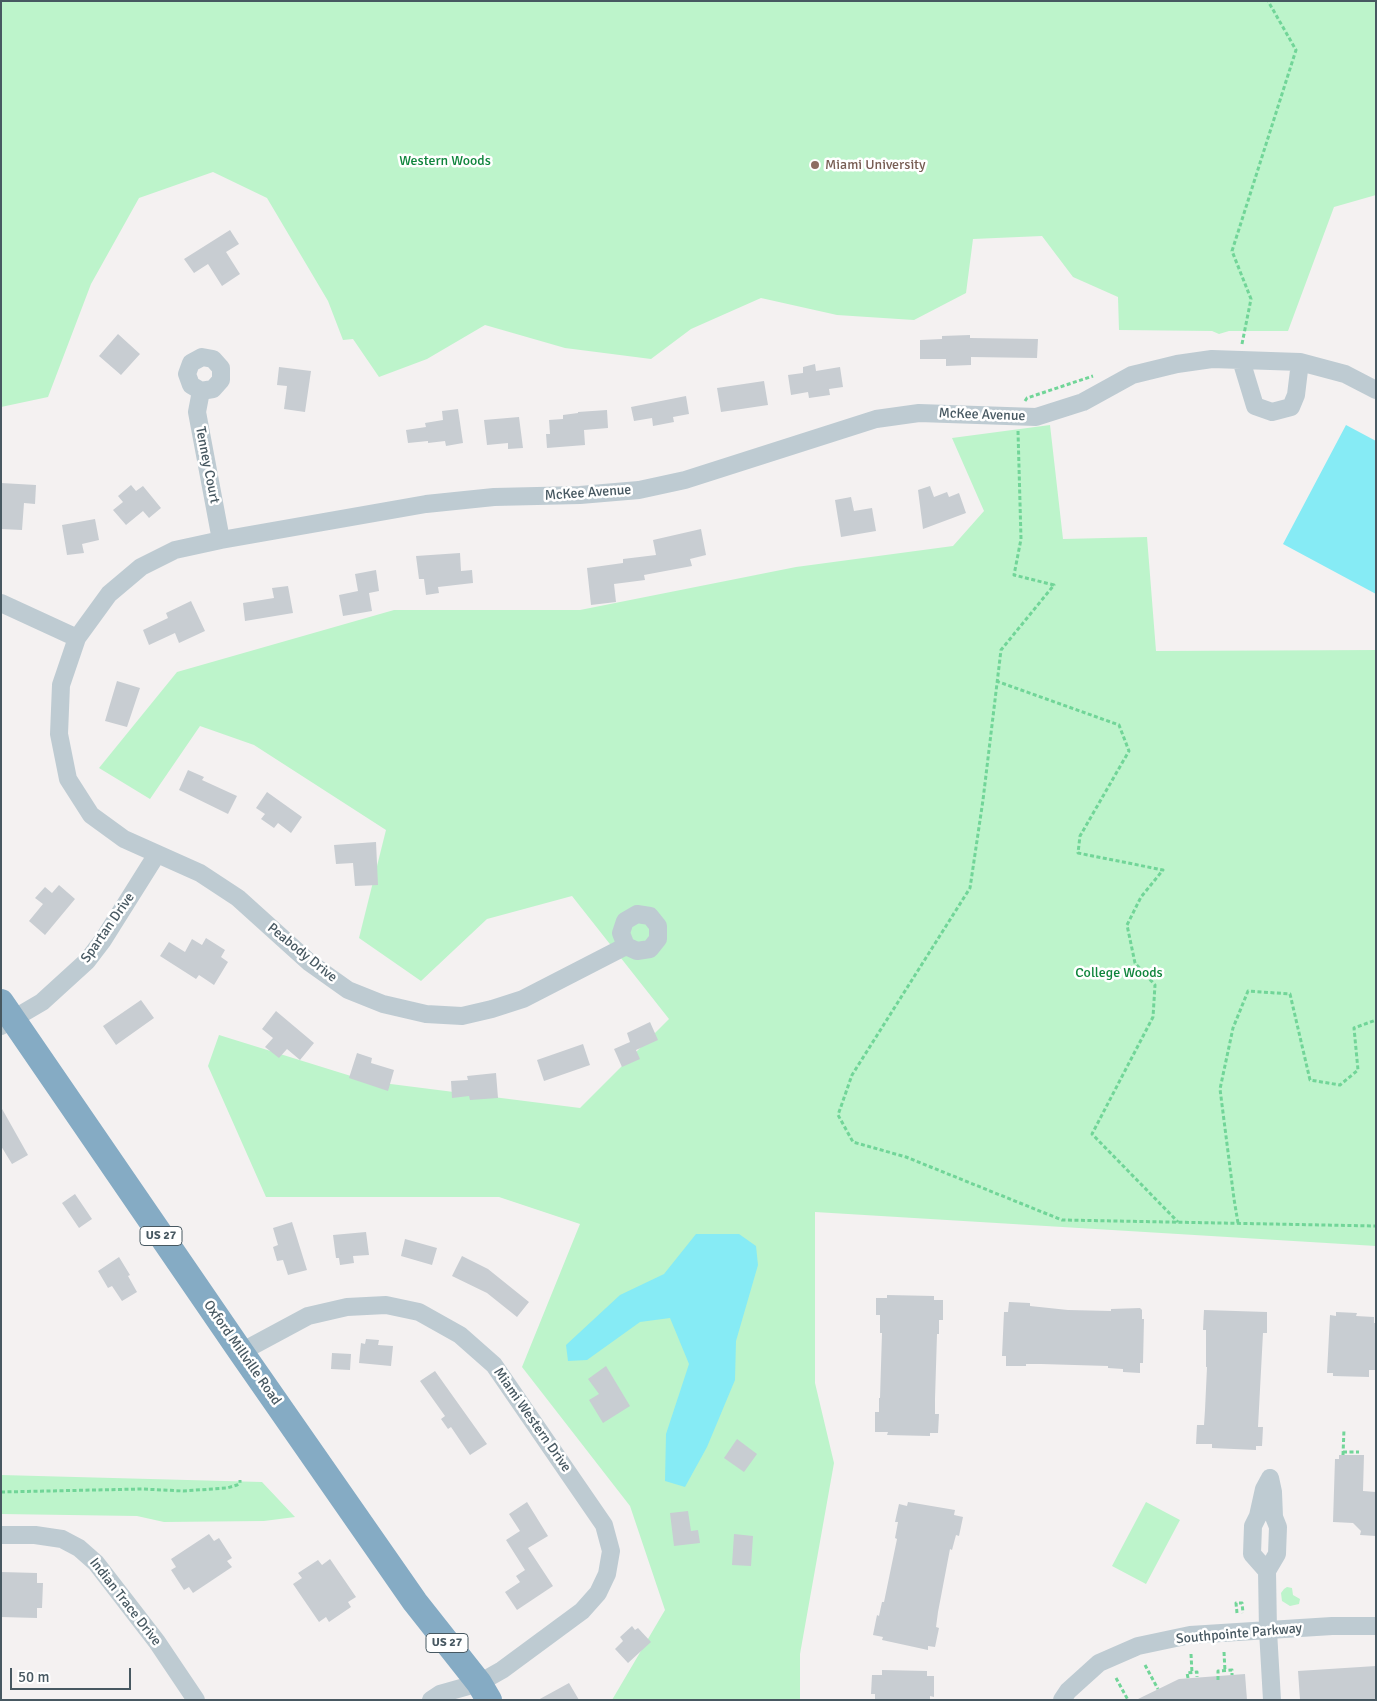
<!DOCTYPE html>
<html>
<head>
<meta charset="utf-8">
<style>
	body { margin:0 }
	#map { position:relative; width:1377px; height:1701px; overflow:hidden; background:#f4f1f1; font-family:Signika,sans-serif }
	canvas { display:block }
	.frame { position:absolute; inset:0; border:2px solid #475861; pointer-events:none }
	.scale { position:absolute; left:10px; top:1668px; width:121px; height:22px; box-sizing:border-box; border:2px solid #475861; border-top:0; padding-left:6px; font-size:15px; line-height:18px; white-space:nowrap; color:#475861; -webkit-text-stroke:4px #fff; paint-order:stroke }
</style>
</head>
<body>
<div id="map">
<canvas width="1377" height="1701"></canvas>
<div class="frame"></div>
<div class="scale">50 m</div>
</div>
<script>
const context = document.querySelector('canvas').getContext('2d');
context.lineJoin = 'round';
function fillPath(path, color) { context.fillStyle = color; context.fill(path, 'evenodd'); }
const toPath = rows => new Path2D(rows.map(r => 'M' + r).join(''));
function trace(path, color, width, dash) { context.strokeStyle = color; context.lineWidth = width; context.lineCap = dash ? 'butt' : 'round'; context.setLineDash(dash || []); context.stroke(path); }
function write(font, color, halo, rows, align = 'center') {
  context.font = font + ' Signika,sans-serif'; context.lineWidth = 5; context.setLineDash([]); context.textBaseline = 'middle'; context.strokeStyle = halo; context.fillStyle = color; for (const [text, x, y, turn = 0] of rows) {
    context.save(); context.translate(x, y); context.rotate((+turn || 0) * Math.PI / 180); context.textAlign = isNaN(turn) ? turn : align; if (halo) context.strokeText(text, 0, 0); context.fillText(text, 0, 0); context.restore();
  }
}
fillPath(toPath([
	[1,1,1376,1,1376,195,1334,207,1288,331,1229,331,1219,334,1212,331,1119,330,1118,297,1073,277,1042,236,973,239,966,293,914,320,837,315,761,298,691,329,651,359,565,348,485,325,427,359,379,377,353,339,343,340,328,301,267,198,213,172,139,198,91,284,48,397,1,407],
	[1050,425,1063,539,1147,537,1156,651,1376,650,1376,1246,815,1212,815,1383,834,1463,800,1654,800,1700,612,1700,665,1610,630,1506,522,1367,580,1224,499,1197,266,1197,208,1066,219,1035,367,1081,580,1108,669,1019,572,896,487,919,421,981,359,938,386,830,254,745,200,726,150,799,99,768,177,672,394,610,580,610,796,567,953,546,984,511,952,438],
	[1,1475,262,1482,295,1517,264,1521,164,1522,137,1516,1,1514],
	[1146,1502,1180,1520,1146,1584,1112,1566],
	[1287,1587,1292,1588,1293,1595,1300,1599,1299,1604,1290,1606,1282,1601,1281,1593,1284,1589]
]), '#bdf4cb');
fillPath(toPath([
	[1346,425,1376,441,1376,594,1283,544],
	[696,1234,739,1234,756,1246,758,1265,736,1341,735,1380,707,1447,685,1487,665,1481,666,1434,689,1364,670,1318,640,1322,587,1360,568,1361,566,1345,620,1295,664,1274]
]), '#86ebf5');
fillPath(toPath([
	[230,230,239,244,226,252,240,274,222,286,208,264,194,273,184,259],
	[118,334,140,354,121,375,99,356],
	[970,335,970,338,1038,339,1037,358,971,357,971,365,946,366,946,359,920,359,920,340,942,339,942,336],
	[815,364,816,371,840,367,843,387,829,389,830,395,809,398,808,392,791,395,788,375,803,373,803,367],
	[279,367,311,371,305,412,284,409,287,386,277,385],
	[764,381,768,405,721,412,717,388],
	[686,396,689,414,673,417,674,422,653,426,652,418,634,421,631,407],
	[458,409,463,443,446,446,445,441,428,443,428,441,408,443,406,430,426,427,425,423,443,420,442,411],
	[607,410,608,428,584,430,585,445,547,448,546,434,550,434,549,420,563,419,563,415,578,413,578,412],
	[519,417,523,448,508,449,508,443,487,445,484,420],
	[1,483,36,485,35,504,24,503,22,530,1,529],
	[131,485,136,491,143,486,161,508,149,518,143,511,126,525,113,510,123,502,118,496],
	[930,486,934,497,947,492,949,497,959,493,966,513,923,529,918,490],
	[851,497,854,511,872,508,876,531,841,537,835,500],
	[95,519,99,540,82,544,84,553,67,555,62,525],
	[701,529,706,555,690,559,692,566,644,575,645,580,614,584,616,602,591,605,587,568,623,563,623,559,656,555,653,540],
	[460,553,461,571,472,570,473,583,438,587,439,593,426,595,424,579,419,579,416,556],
	[376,570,379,591,369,593,372,611,343,616,339,595,358,591,355,574],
	[288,586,293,613,245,621,243,603,274,598,272,588],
	[191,601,205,631,179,643,175,633,149,645,143,630,168,618,166,613],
	[117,681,140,688,127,727,105,721],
	[188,770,204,777,202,780,237,796,228,814,179,790],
	[267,792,302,817,291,833,278,823,274,828,261,819,265,814,256,808],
	[376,842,378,885,355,886,353,863,336,864,334,845],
	[59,885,75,899,45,935,29,921,43,904,35,898,45,887,52,893],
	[206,938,225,950,221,957,228,962,214,985,199,975,196,979,160,956,169,942,185,952,192,939,202,945],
	[141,1000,154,1018,116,1045,103,1026],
	[276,1011,314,1043,300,1060,287,1049,279,1058,265,1047,273,1038,262,1029],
	[650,1022,658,1040,636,1050,640,1059,622,1067,614,1049,630,1042,627,1033],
	[583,1044,590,1065,544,1081,537,1060],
	[357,1053,372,1058,371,1063,394,1070,388,1091,349,1078],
	[496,1073,498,1098,470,1100,469,1096,452,1098,451,1081,468,1080,467,1076],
	[1,1107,28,1155,12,1164,1,1146],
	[75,1194,92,1219,79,1228,62,1203],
	[292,1222,307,1270,288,1275,283,1260,277,1261,273,1247,278,1245,273,1228],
	[366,1232,369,1255,353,1256,354,1263,340,1265,339,1258,336,1258,333,1235],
	[405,1239,437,1248,432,1265,401,1256],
	[462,1256,488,1269,529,1302,517,1317,487,1293,452,1276],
	[119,1257,130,1275,128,1276,137,1292,122,1301,112,1286,108,1288,98,1271],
	[887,1295,934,1296,934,1300,943,1300,943,1320,939,1320,939,1334,937,1334,935,1399,935,1414,939,1414,938,1433,930,1433,930,1436,887,1435,888,1432,875,1432,875,1412,879,1412,879,1398,880,1398,882,1333,880,1333,880,1315,876,1315,876,1298,887,1298],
	[1009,1302,1030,1303,1030,1306,1068,1310,1111,1311,1111,1309,1140,1308,1142,1310,1142,1319,1144,1319,1143,1363,1140,1363,1140,1373,1123,1372,1123,1369,1108,1368,1108,1366,1041,1364,1026,1364,1026,1366,1006,1366,1006,1356,1002,1356,1004,1312,1008,1312],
	[1204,1310,1267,1312,1267,1333,1263,1333,1258,1427,1263,1427,1262,1446,1256,1446,1256,1450,1212,1448,1212,1444,1196,1444,1197,1425,1204,1425,1205,1410,1207,1367,1206,1367,1206,1330,1203,1330],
	[1336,1312,1357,1313,1356,1316,1374,1317,1374,1323,1376,1323,1376,1370,1369,1370,1369,1377,1333,1376,1333,1373,1327,1373,1330,1315,1336,1316],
	[366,1339,379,1340,378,1345,393,1346,391,1366,359,1363,361,1343,365,1344],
	[332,1353,351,1354,350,1370,331,1369],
	[606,1366,630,1406,603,1423,589,1400,599,1394,588,1379],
	[435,1371,487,1444,470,1455,451,1427,448,1429,441,1419,445,1416,420,1381],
	[737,1439,757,1454,744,1472,724,1458],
	[1339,1455,1364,1455,1363,1491,1376,1492,1376,1536,1360,1535,1361,1531,1353,1523,1333,1522,1335,1459,1339,1459],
	[527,1502,548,1536,528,1548,553,1586,517,1610,505,1592,520,1582,516,1576,525,1570,506,1540,520,1531,509,1514],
	[908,1502,955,1510,954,1515,963,1517,959,1536,956,1535,952,1550,950,1549,938,1612,936,1627,939,1628,935,1647,928,1646,928,1650,882,1640,883,1637,873,1635,877,1615,879,1616,882,1602,884,1602,897,1539,895,1538,898,1522,895,1522,899,1504,907,1506],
	[688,1511,691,1531,698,1530,700,1543,674,1546,670,1513],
	[209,1534,214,1541,219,1538,232,1558,227,1561,232,1567,193,1593,189,1587,184,1590,171,1570,176,1567,171,1559],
	[734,1534,753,1536,751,1566,732,1565],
	[330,1559,356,1597,348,1602,351,1607,329,1622,326,1617,319,1622,293,1584,302,1578,298,1573,318,1560,322,1565],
	[1,1572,37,1573,37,1583,43,1583,42,1608,37,1608,37,1618,1,1617],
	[632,1626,635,1630,638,1628,651,1642,628,1663,615,1649,623,1641,620,1637],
	[1376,1666,1376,1700,1300,1700,1298,1671],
	[882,1670,927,1671,927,1676,934,1676,934,1697,930,1696,930,1700,875,1700,875,1694,871,1694,872,1675,882,1675],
	[1245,1674,1247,1700,1136,1700,1179,1679],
	[569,1683,579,1700,538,1700]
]), '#c8cdd2');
trace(toPath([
	[1242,344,1251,299,1232,251,1296,50,1268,1],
	[1025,401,1027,398,1093,376],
	[1018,431,1021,539,1014,575,1054,585,1001,650,983,800,970,888,852,1075,838,1115,853,1142,906,1157,1062,1220,1376,1226],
	[996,681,1119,725,1129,751,1080,836,1078,853,1163,870,1141,897,1127,925,1135,963,1155,985,1153,1017,1092,1134,1178,1222],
	[1238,1223,1234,1199,1220,1089,1233,1028,1248,991,1290,994,1310,1080,1340,1085,1358,1070,1354,1028,1376,1020],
	[1343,1452,1359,1452],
	[1343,1455,1344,1429],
	[1,1492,142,1489,183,1491,227,1488,237,1485,240,1483,240,1480],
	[1237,1613,1236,1603,1242,1603,1243,1613],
	[1224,1652,1225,1671],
	[1191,1654,1192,1673],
	[1145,1665,1158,1689],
	[1116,1678,1128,1700],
	[1188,1678,1187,1673,1197,1672,1197,1677],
	[1218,1680,1218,1671,1232,1670,1232,1675]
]), '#71d598', 3, [4, 2.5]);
trace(toPath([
	[1241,360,1255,406,1272,412,1291,407,1296,395,1300,362],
	[201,391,191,385,187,374,191,363,202,357,213,359,221,368,221,380,213,389,201,391,197,412,221,540],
	[1,603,77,638],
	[626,946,621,933,625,921,637,914,650,916,658,926,658,939,650,949,637,951,626,946,523,999,492,1009,462,1016,426,1014,383,1004,348,990,310,963,238,898,200,873,124,839,91,815,68,779,59,734,61,685,77,638,109,594,141,567,175,550,221,540,426,504,494,497,580,495,639,490,685,480,876,419,919,413,1036,417,1083,402,1132,375,1177,364,1212,359,1300,362,1345,374,1376,390],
	[1,1026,42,1002,87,961,103,940,157,854],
	[241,1352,308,1316,347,1307,386,1305,419,1312,460,1335,494,1365,604,1525,611,1551,607,1574,598,1593,582,1611,502,1670,479,1683,440,1694,431,1700],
	[1270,1478,1273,1492,1274,1517,1278,1527,1277,1554,1267,1571,1268,1631,1272,1700],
	[1,1535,35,1535,62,1539,79,1548,96,1563,157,1642,196,1700],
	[1267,1571,1252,1554,1253,1526,1258,1516,1264,1489,1270,1478],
	[1062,1700,1068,1691,1099,1663,1138,1646,1190,1635,1332,1626,1376,1626]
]), '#becbd2', 18);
trace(toPath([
	[1,1002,241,1352,415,1602,479,1683,489,1700]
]), '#85abc4', 26);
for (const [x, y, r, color] of [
	[815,165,5,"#8d6e63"]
]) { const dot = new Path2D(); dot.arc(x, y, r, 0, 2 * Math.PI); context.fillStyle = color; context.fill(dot); trace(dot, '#fff', 2); }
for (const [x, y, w] of [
	[161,1236,42],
	[447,1643,42]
]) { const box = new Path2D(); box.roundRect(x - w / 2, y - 9.5, w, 19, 4); context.fillStyle = '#fff'; context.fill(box); trace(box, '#475861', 1); }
write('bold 12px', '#475861', null, [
	["US 27",161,1236],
	["US 27",447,1643]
]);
write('14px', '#0f853c', '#fff', [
	["Western Woods",445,161],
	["College Woods",1119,973]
]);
write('14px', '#785e54', '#fff', [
	["Miami University",825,165]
], 'left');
write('14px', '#475861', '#fff', [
	["McKee Avenue",982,415,2],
	["Tenney Court",207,465,79],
	["McKee Avenue",588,493,-4],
	["Spartan Drive",108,928,-55],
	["Peabody Drive",302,953,39],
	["Oxford Millville Road",242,1353,55],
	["Miami Western Drive",532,1420,55],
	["Indian Trace Drive",125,1602,52],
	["Southpointe Parkway",1239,1634,-5]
]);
</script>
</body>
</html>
